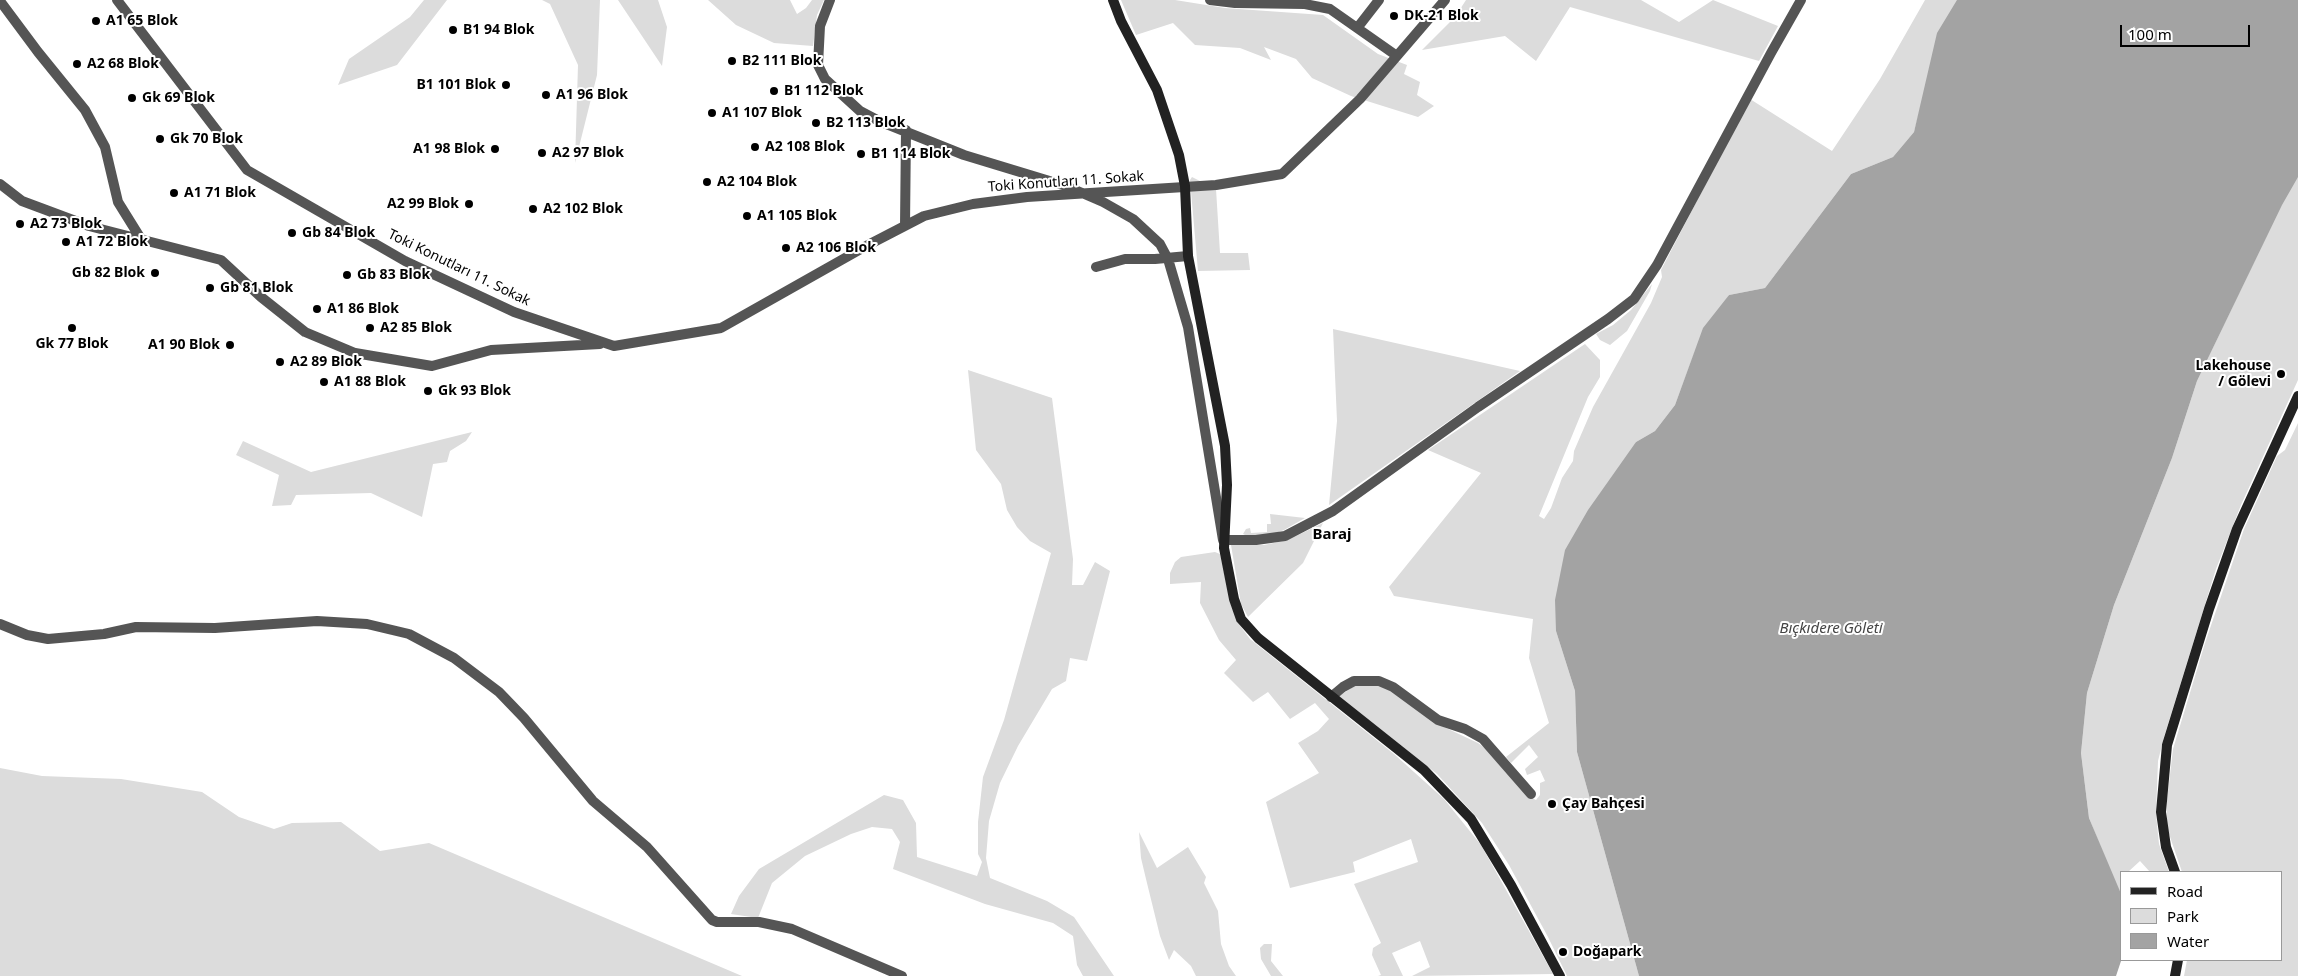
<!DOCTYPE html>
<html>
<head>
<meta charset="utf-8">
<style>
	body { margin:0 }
	#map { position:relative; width:2298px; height:976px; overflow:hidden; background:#fff; font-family:"Noto Sans",sans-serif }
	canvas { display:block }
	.legend { position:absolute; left:2120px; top:871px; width:162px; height:90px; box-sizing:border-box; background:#fff; border:1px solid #999; margin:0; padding:6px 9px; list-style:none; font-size:15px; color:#000 }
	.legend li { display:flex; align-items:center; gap:10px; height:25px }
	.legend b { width:25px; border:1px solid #999 }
	.scale { position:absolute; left:2120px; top:25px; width:130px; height:22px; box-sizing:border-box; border:2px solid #000; border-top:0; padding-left:6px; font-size:15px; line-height:18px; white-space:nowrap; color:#000; -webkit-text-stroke:4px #fff; paint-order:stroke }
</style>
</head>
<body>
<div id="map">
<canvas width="2298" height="976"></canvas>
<ul class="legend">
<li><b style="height:6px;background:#222"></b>Road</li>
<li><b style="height:14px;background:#dcdcdc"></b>Park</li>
<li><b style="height:14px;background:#a3a3a3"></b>Water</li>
</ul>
<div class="scale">100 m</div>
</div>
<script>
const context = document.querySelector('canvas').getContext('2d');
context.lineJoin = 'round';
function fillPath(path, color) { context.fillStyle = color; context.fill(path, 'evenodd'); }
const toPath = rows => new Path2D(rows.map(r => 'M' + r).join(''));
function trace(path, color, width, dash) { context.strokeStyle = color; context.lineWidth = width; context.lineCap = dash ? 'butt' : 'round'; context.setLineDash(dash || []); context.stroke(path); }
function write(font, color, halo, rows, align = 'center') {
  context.font = font + ' "Noto Sans",sans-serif'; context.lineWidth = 4; context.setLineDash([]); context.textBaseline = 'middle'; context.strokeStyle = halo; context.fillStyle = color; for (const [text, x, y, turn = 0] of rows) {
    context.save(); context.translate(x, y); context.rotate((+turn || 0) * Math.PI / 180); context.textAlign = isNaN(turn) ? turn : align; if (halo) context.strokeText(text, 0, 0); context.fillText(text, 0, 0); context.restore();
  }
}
fillPath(toPath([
	[424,0,447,0,397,65,338,85,349,59,410,17],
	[542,0,600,0,597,75,575,163,578,65,550,4],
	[618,0,658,0,667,27,662,66],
	[708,0,790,0,797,14,806,8,812,0,824,0,817,15,813,46,774,43,736,25],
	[1121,0,1175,0,1225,8,1323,15,1378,54,1407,65,1404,74,1420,82,1417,95,1434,106,1418,117,1351,96,1312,78,1296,59,1264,47,1271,60,1240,48,1195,45,1173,23,1136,35],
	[1466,0,1641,0,1679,22,1713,0,1778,26,1759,61,1570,7,1536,61,1505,36,1422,50,1455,17],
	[1925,0,2298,0,2298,380,2241,505,2216,569,2164,737,2158,761,2156,814,2159,844,2169,872,2150,872,2140,861,2128,872,2122,872,2122,896,2115,882,2089,818,2081,753,2087,693,2114,605,2172,458,2197,381,2266,237,1920,109,1914,132,1893,157,1851,174,1765,288,1729,295,1695,351,1675,405,1655,431,1636,442,1556,631,1575,691,1577,752,1639,976,1567,976,1548,937,1509,865,1482,823,1437,774,1339,696,1356,685,1367,683,1389,688,1444,727,1478,743,1489,751,1528,796,1536,800,1540,795,1540,783,1545,781,1540,770,1527,775,1525,769,1538,757,1529,745,1511,763,1506,757,1549,723,1529,658,1533,619,1394,596,1389,587,1481,473,1428,450,1585,344,1600,360,1600,377,1588,397,1539,516,1544,519,1551,508,1562,478,1573,461,1574,451,1593,407,1651,303,1662,277,1661,270,1750,99,1832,151,1880,79],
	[1192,177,1216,189,1220,253,1248,253,1250,270,1198,271,1190,180],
	[1652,284,1650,291,1627,331,1610,345,1600,340,1596,334,1613,325,1631,310],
	[1333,329,1520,371,1329,505,1337,421],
	[968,370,1052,398,1073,559,1072,585,1083,585,1095,562,1110,571,1087,661,1070,658,1066,681,1052,689,1018,746,1000,783,989,821,986,858,990,878,1047,901,1074,917,1114,976,1083,976,1077,965,1073,936,1053,923,985,904,893,869,900,842,892,829,872,827,851,834,805,856,772,883,758,918,731,914,739,896,759,869,884,795,903,800,916,823,917,857,977,876,982,862,978,854,978,822,983,777,1004,720,1051,553,1030,541,1017,527,1007,510,1001,484,976,450],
	[2298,423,2298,976,2184,976,2187,960,2282,960,2282,872,2182,872,2167,828,2167,800,2173,749,2205,643,2244,529,2277,456,2285,450],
	[472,432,466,441,450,451,447,462,433,464,422,517,371,493,296,495,291,505,272,506,279,475,236,455,243,441,311,472],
	[1270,514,1305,518,1284,530,1267,536,1247,536,1243,534,1246,529,1250,528,1251,533,1267,532,1267,524,1271,524],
	[1323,523,1303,563,1248,617,1241,604,1231,545,1264,545,1288,540],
	[1215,552,1220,554,1231,605,1238,623,1250,639,1394,754,1444,799,1481,845,1553,974,1412,976,1430,967,1420,941,1392,953,1403,976,1378,976,1381,975,1372,955,1373,948,1381,943,1354,884,1418,862,1411,839,1353,862,1355,872,1290,888,1266,802,1319,773,1298,743,1318,731,1329,719,1315,703,1290,719,1268,692,1253,702,1224,673,1236,660,1219,640,1200,603,1201,582,1170,584,1170,573,1175,562,1181,557],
	[0,768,42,776,121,779,202,792,239,817,274,829,292,823,341,822,380,851,429,843,742,976,0,976],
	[1139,832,1157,868,1188,847,1206,877,1204,883,1218,911,1221,944,1229,966,1236,976,1196,976,1191,966,1174,950,1169,960,1160,936,1146,879,1141,858],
	[1264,944,1272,944,1271,961,1283,976,1271,976,1261,959,1260,948]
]), '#dcdcdc');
fillPath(toPath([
	[1957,0,2298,0,2298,177,2282,205,2197,381,2172,458,2114,605,2087,693,2081,753,2089,818,2122,896,2122,958,2116,976,1639,976,1577,752,1575,691,1556,631,1555,600,1565,550,1588,510,1636,442,1655,431,1675,405,1703,328,1729,295,1765,288,1851,174,1893,157,1914,132,1937,33]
]), '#a3a3a3');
trace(toPath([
	[117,0,247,170,405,261,514,312,614,346,721,328,868,245,924,216,973,204,1027,197,1216,185,1282,174,1360,99,1445,0],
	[830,0,820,26,818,65,825,79,860,111,879,121,964,155,1066,186,1103,202,1133,219,1160,244,1168,259,1188,327,1223,540,1256,540,1285,536,1333,511,1478,407,1608,319,1634,299,1657,265,1771,53,1801,0],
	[1210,0,1235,3,1305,4,1330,9,1397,56],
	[0,1,38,52,85,110,105,147,118,202,141,239],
	[1358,27,1379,0],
	[0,184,22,201,89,226,221,260,261,297,305,332,355,353,432,366,491,350,600,344],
	[905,226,906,130],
	[1096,267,1125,259,1155,259,1188,256],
	[0,624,27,635,48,639,104,634,136,627,215,628,317,621,367,624,409,634,454,658,499,692,524,718,593,801,647,847,712,920,717,922,759,922,792,929,902,976],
	[1331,697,1343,687,1354,681,1379,681,1393,687,1438,720,1465,729,1483,739,1531,794]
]), '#555', 10);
trace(toPath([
	[1113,0,1121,21,1157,90,1179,155,1185,186,1188,256,1225,446,1227,485,1224,548,1234,599,1241,619,1258,638,1424,770,1471,819,1511,885,1560,976],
	[2175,872,2166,847,2161,812,2167,745,2209,609,2237,529,2298,396],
	[2175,976,2178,960]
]), '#222', 10);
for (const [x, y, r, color] of [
	[1394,16,5,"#000"],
	[96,21,5,"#000"],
	[453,30,5,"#000"],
	[732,61,5,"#000"],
	[77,64,5,"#000"],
	[506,85,5,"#000"],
	[774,91,5,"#000"],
	[546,95,5,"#000"],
	[132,98,5,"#000"],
	[712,113,5,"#000"],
	[816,123,5,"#000"],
	[160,139,5,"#000"],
	[755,147,5,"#000"],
	[495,149,5,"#000"],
	[542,153,5,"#000"],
	[861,154,5,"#000"],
	[707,182,5,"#000"],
	[174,193,5,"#000"],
	[469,204,5,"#000"],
	[533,209,5,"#000"],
	[747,216,5,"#000"],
	[20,224,5,"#000"],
	[292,233,5,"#000"],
	[66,242,5,"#000"],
	[786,248,5,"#000"],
	[155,273,5,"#000"],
	[347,275,5,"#000"],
	[210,288,5,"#000"],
	[317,309,5,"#000"],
	[72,328,5,"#000"],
	[370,328,5,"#000"],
	[230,345,5,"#000"],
	[280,362,5,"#000"],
	[2281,374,5,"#000"],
	[324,382,5,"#000"],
	[428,391,5,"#000"],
	[1552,804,5,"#000"],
	[1563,952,5,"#000"]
]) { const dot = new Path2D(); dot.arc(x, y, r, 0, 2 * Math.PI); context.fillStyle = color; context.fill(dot); trace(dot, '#fff', 2); }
write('bold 14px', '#000', '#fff', [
	["DK-21 Blok",1404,16],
	["A1 65 Blok",106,21],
	["B1 94 Blok",463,30],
	["B2 111 Blok",742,61],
	["A2 68 Blok",87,64],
	["B1 101 Blok",496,85,"right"],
	["B1 112 Blok",784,91],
	["A1 96 Blok",556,95],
	["Gk 69 Blok",142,98],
	["A1 107 Blok",722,113],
	["B2 113 Blok",826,123],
	["Gk 70 Blok",170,139],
	["A2 108 Blok",765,147],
	["A1 98 Blok",485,149,"right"],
	["A2 97 Blok",552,153],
	["B1 114 Blok",871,154],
	["A2 104 Blok",717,182],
	["A1 71 Blok",184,193],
	["A2 99 Blok",459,204,"right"],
	["A2 102 Blok",543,209],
	["A1 105 Blok",757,216],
	["A2 73 Blok",30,224],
	["Gb 84 Blok",302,233],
	["A1 72 Blok",76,242],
	["A2 106 Blok",796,248],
	["Gb 82 Blok",145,273,"right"],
	["Gb 83 Blok",357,275],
	["Gb 81 Blok",220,288],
	["A1 86 Blok",327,309],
	["A2 85 Blok",380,328],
	["Gk 77 Blok",72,344,"center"],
	["A1 90 Blok",220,345,"right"],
	["A2 89 Blok",290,362],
	["Lakehouse",2271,366,"right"],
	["/ Gölevi",2271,382,"right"],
	["A1 88 Blok",334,382],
	["Gk 93 Blok",438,391],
	["Çay Bahçesi",1562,804],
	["Doğapark",1573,952]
], 'left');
write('14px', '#000', '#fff', [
	["Toki Konutları 11. Sokak",1066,182,-4],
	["Toki Konutları 11. Sokak",459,268,26]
]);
write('bold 15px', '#000', '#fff', [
	["Baraj",1332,535]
]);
write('italic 15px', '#444', '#fff', [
	["Bıçkıdere Göleti",1831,629]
]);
</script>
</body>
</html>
